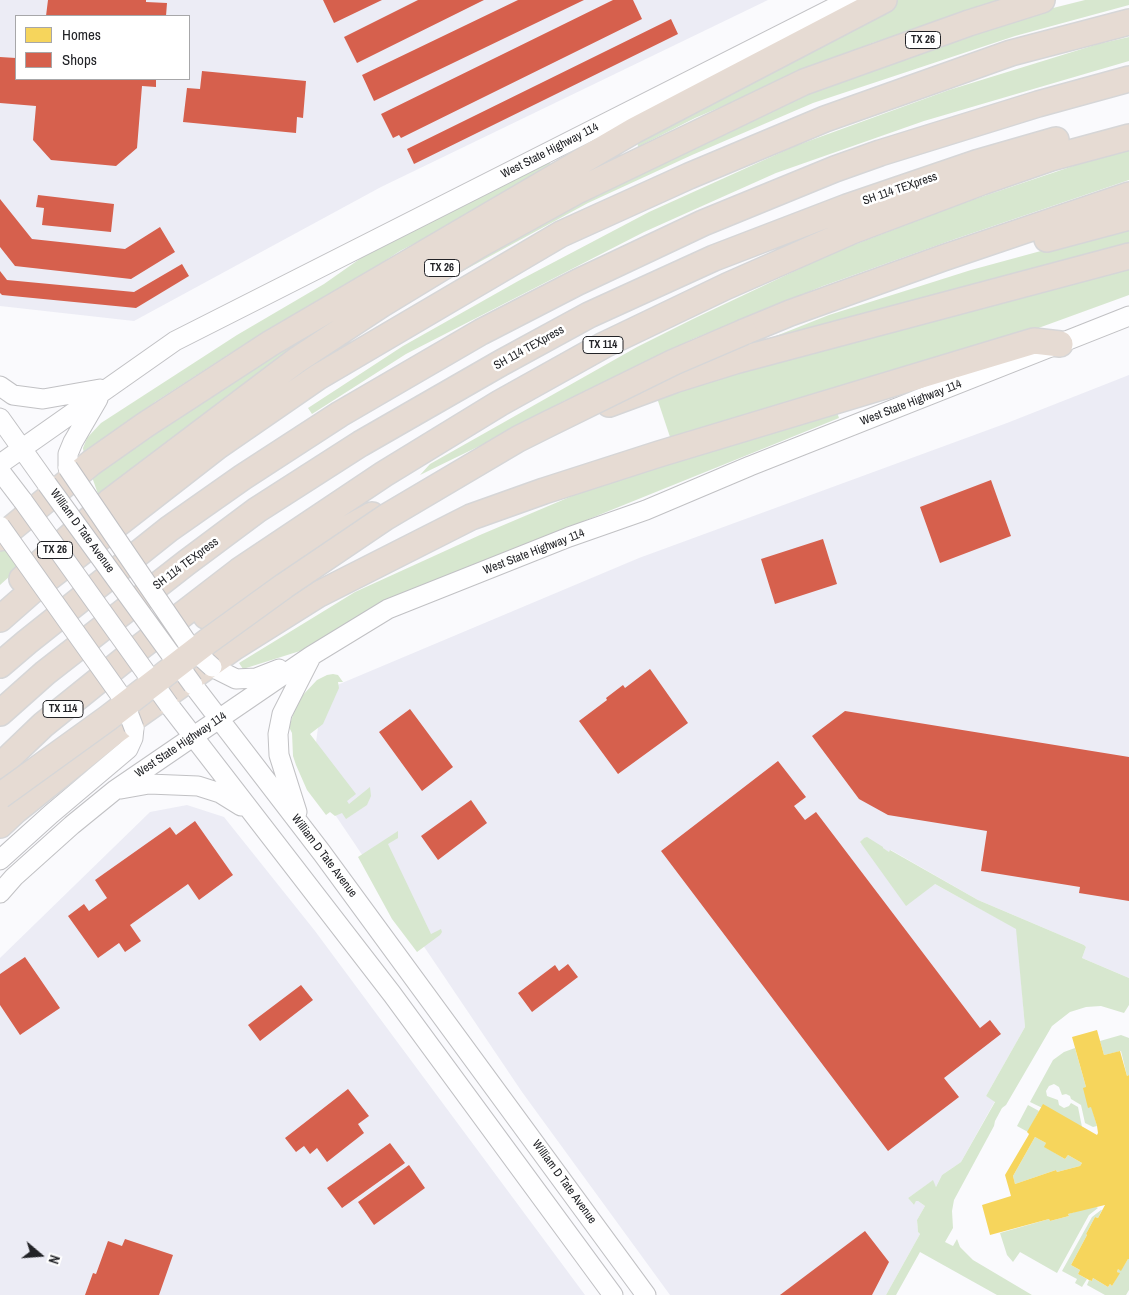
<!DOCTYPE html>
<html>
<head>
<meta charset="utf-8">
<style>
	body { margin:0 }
	#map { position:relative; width:1129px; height:1295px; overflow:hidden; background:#fafafd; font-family:"Archivo Narrow",sans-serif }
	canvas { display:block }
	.legend { position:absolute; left:15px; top:15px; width:175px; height:65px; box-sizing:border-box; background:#fff; border:1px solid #a7a7a9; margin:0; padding:6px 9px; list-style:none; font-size:15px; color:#222327 }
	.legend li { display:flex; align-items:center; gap:10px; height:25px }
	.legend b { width:25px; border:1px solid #a7a7a9 }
	.north { position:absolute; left:15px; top:1230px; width:50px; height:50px; -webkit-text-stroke:4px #fff; paint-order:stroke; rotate:108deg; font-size:14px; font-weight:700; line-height:20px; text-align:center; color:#222327 }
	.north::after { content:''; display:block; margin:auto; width:18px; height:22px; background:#222327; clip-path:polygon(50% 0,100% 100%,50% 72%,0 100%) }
</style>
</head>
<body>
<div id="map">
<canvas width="1129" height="1295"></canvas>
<ul class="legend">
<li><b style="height:14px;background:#f6d55c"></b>Homes</li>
<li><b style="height:14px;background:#d6604d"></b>Shops</li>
</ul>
<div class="north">N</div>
</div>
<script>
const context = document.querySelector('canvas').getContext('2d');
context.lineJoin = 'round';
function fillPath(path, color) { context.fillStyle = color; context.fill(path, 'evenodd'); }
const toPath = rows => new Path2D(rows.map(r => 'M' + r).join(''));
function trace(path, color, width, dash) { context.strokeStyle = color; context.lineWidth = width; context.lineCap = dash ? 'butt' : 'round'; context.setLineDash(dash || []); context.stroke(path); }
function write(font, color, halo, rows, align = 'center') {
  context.font = font + ' "Archivo Narrow",sans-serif'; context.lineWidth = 5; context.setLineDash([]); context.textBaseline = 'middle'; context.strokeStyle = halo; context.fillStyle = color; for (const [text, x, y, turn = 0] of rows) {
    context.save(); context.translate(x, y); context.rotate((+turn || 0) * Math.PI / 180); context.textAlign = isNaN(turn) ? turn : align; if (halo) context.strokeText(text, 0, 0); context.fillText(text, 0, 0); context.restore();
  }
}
fillPath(toPath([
	[0,0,768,0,381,187,134,321,0,306],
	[16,16,189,16,189,79,16,79],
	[1129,375,1129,978,1082,958,1086,947,1084,945,978,900,891,850,889,852,864,838,860,843,1017,929,1025,1027,986,1096,995,1101,961,1162,942,1175,936,1187,932,1181,908,1198,914,1205,916,1201,918,1201,925,1206,917,1220,918,1232,920,1234,886,1295,670,1295,522,1092,311,779,323,691,639,558,1007,423],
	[187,805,224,817,315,931,585,1295,0,1295,0,958,150,812]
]), '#ececf5');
fillPath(toPath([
	[894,0,1004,0,872,43,695,118,638,147,637,138],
	[1085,0,1129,0,1129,5,1015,36,813,103,692,155,588,203,391,310,506,238,800,94,1045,10],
	[1129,37,1129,61,924,121,776,173,644,232,406,354,312,414,308,408,403,346,520,280,649,212,795,146,949,90,1098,44],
	[1129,150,1129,180,955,239,823,286,693,339,560,403,498,437,420,475,430,464,637,347,693,319,835,252,966,202,1085,162],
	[549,161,552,167,452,224,400,251,346,286,237,349,155,402,84,456,83,448,87,438,101,423,237,335,324,284,381,244],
	[1129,227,1129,244,976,286,743,349,829,315,971,270],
	[1129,267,1129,295,978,350,800,403,670,437,656,395],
	[363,300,102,498,98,494,92,477,170,421],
	[837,412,839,418,443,578,369,611,300,651,243,669,239,663,355,592,480,535,598,485],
	[3,547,19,568,0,585,0,549],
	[333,674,338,675,343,682,338,682,339,688,323,724,310,734,356,794,347,801,349,804,370,787,371,796,367,805,346,819,342,813,335,816,330,812,326,815,307,790,296,765,293,756,292,733,289,727,296,706,301,697,317,680,327,675],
	[398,831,398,838,388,844,431,934,441,929,442,932,440,935,417,952,392,919,358,857],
	[867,837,883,847,883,848,889,852,890,850,978,900,1084,945,1086,947,1082,958,1129,978,1129,1005,1124,1013,1101,1006,1086,1007,1070,1012,1052,1026,1006,1105,1002,1108,995,1121,994,1126,954,1200,952,1211,953,1228,945,1242,953,1246,957,1239,960,1247,973,1260,1032,1295,997,1295,920,1252,896,1295,886,1295,920,1234,918,1232,917,1220,925,1206,918,1201,916,1201,914,1205,908,1198,933,1180,936,1187,942,1175,961,1162,995,1102,986,1096,1025,1027,1016,929,935,884,906,906,860,842,864,838],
	[1121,1035,1129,1038,1129,1075,1127,1076,1121,1051,1104,1055,1100,1041],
	[1075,1048,1097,1126,1093,1127,1085,1123,1081,1105,1071,1099,1070,1096,1066,1094,1062,1095,1059,1087,1054,1084,1049,1086,1046,1091,1047,1096,1058,1100,1059,1105,1064,1108,1069,1106,1071,1103,1078,1107,1082,1127,1030,1102,1053,1060,1064,1052],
	[1028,1105,1039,1111,1028,1132,1017,1126],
	[1035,1137,1046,1143,1045,1147,1065,1159,1068,1155,1082,1163,1080,1166,1057,1172,1056,1170,1015,1184,1013,1176],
	[1095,1206,1098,1208,1089,1215,1057,1273,1020,1252,1013,1262,1007,1255,1000,1233,1049,1219,1050,1221,1069,1216,1068,1214],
	[1101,1210,1102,1210,1098,1218,1095,1217,1086,1234,1087,1235,1071,1265,1080,1270,1078,1274,1087,1279,1082,1287,1075,1283,1077,1279,1062,1271,1092,1217],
	[1128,1259,1129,1259,1129,1290,1126,1295,1105,1295,1087,1285,1089,1280,1092,1281,1093,1278,1108,1287,1110,1284,1112,1286,1119,1273,1117,1272,1118,1269,1121,1270]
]), '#d7e7cf');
fillPath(toPath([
	[1097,1030,1104,1055,1120,1051,1127,1076,1129,1075,1129,1259,1128,1259,1121,1271,1118,1269,1117,1272,1120,1273,1112,1286,1110,1284,1108,1287,1093,1278,1092,1281,1089,1280,1078,1274,1080,1270,1071,1265,1087,1235,1086,1234,1095,1217,1098,1218,1105,1205,1068,1214,1069,1216,1050,1221,1049,1219,990,1235,982,1205,1011,1196,1005,1175,1028,1136,1029,1134,1027,1132,1043,1104,1097,1135,1098,1133,1097,1126,1091,1107,1088,1108,1083,1088,1086,1087,1072,1037],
	[1035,1137,1046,1143,1044,1147,1065,1159,1068,1155,1082,1163,1080,1166,1057,1172,1056,1170,1015,1184,1013,1176]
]), '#f6d55c');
fillPath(toPath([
	[48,0,146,0,146,2,167,3,166,16,46,16],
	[323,0,382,0,334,23],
	[418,0,484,0,357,63,344,37],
	[518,0,584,0,374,101,362,75],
	[613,0,633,0,642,19,401,138,399,135,393,138,381,114],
	[671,19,678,34,414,164,407,149],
	[0,57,16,58,16,79,156,79,156,87,142,86,137,148,116,166,51,160,33,140,36,106,0,103],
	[202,71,306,81,303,118,297,117,296,133,183,122,187,88,200,89],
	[38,195,114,204,111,232,42,225,44,208,36,207],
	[0,199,32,239,125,249,160,227,175,252,131,279,15,266,0,247],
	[182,264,189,276,136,308,2,295,0,293,0,271,7,280,134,292],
	[991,480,1011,536,940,563,920,507],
	[823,539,837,584,775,604,761,559],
	[650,669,688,723,618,774,579,721,607,700,606,698,623,685,625,688],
	[410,709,453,767,422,791,379,732],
	[845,711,1129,757,1129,901,1079,893,1080,887,981,871,987,831,888,815,859,799,812,736],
	[778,761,806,797,794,806,805,820,816,812,980,1028,990,1020,1001,1034,944,1078,959,1097,888,1151,661,851],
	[471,800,487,823,438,860,421,836],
	[195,821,233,875,199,900,188,884,130,925,141,941,125,952,119,943,98,958,68,916,84,904,89,911,107,898,95,880,170,827,176,835],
	[25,957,60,1008,20,1035,0,1005,0,974],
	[568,964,578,977,532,1012,518,993,555,965,559,971],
	[301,985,313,1000,260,1041,248,1025],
	[348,1089,369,1116,358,1124,364,1133,327,1162,317,1148,310,1154,304,1146,296,1152,285,1138],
	[390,1143,405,1163,342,1208,327,1188],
	[409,1165,425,1188,374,1225,358,1202],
	[865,1231,889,1262,872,1295,780,1295],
	[125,1239,173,1255,159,1295,85,1295,93,1273,96,1274,108,1241,122,1246]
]), '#d6604d');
const secondary = toPath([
	[0,386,13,395,43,399,100,389],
	[0,418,47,484],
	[0,464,175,341,849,0],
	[68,468,68,454,73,442,98,399],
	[0,471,23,501],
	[212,667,236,679,256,678,279,669],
	[193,685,322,853,646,1295],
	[169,705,392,994,613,1295],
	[121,789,149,784,198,786,220,793,241,806],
	[297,812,279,755,278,734,282,714,310,659],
	[0,860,51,814,128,749,133,738,134,728],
	[0,893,14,877,72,825,115,790,311,656,388,609,569,537,646,510,750,466,1129,316]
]);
const motorway = toPath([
	[1047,239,1129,217],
	[744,332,790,313,943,258,1129,195],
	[609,404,674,380,735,361,1129,256],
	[0,538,91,463,145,425,271,343,635,130,884,0],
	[22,579,109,502,297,360,382,304,479,245,575,192,804,82,969,23,1042,0],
	[206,616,295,557,372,515],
	[0,619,33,590,218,446,318,377,561,234,689,176,825,119,1011,53,1129,22],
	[0,665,27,642,169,529,243,477,340,414,481,332,578,282,703,223,835,169,880,153,1038,104,1129,79],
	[0,713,45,673,186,563,257,510,360,444,501,363,589,315,714,258,847,207,976,163,1056,140],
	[0,766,43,725,130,655,239,571,384,474,500,403,604,345,727,286,852,231,982,182,1051,158,1129,137],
	[0,825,15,811,118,729,233,648,319,594,471,517,544,491,659,454,1034,341,1060,344]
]);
trace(secondary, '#c1c1c4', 21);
trace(motorway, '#d6d6d7', 28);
trace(secondary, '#fefeff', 19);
trace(motorway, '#e6dbd3', 25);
const secondaryBridge = toPath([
	[68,468,190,647,212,667],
	[47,484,193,685],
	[23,501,169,705],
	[0,526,123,699,134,728]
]);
const motorwayBridge = toPath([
	[0,796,108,718,208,641,284,586,386,517,518,439,550,423,674,362,744,332]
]);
trace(secondaryBridge, '#c1c1c4', 21, []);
trace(motorwayBridge, '#d6d6d7', 28, []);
trace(secondaryBridge, '#fefeff', 19);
trace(motorwayBridge, '#e6dbd3', 25);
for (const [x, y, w] of [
	[923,40,35],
	[442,268,35],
	[603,345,40],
	[55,550,35],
	[63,709,40]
]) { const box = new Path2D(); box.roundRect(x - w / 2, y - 8.5, w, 17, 4); context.fillStyle = '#fff'; context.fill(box); trace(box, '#222327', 1); }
write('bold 11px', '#222327', null, [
	["TX 26",923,40],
	["TX 26",442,268],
	["TX 114",603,345],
	["TX 26",55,550],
	["TX 114",63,709]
]);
write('12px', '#222327', '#fff', [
	["West State Highway 114",550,151,-27],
	["SH 114 TEXpress",900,189,-19],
	["SH 114 TEXpress",529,348,-29],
	["West State Highway 114",911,403,-21],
	["William D Tate Avenue",82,531,54],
	["West State Highway 114",534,552,-21],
	["SH 114 TEXpress",186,564,-37],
	["West State Highway 114",181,745,-34],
	["William D Tate Avenue",324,856,53],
	["William D Tate Avenue",564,1182,54]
]);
</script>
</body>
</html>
